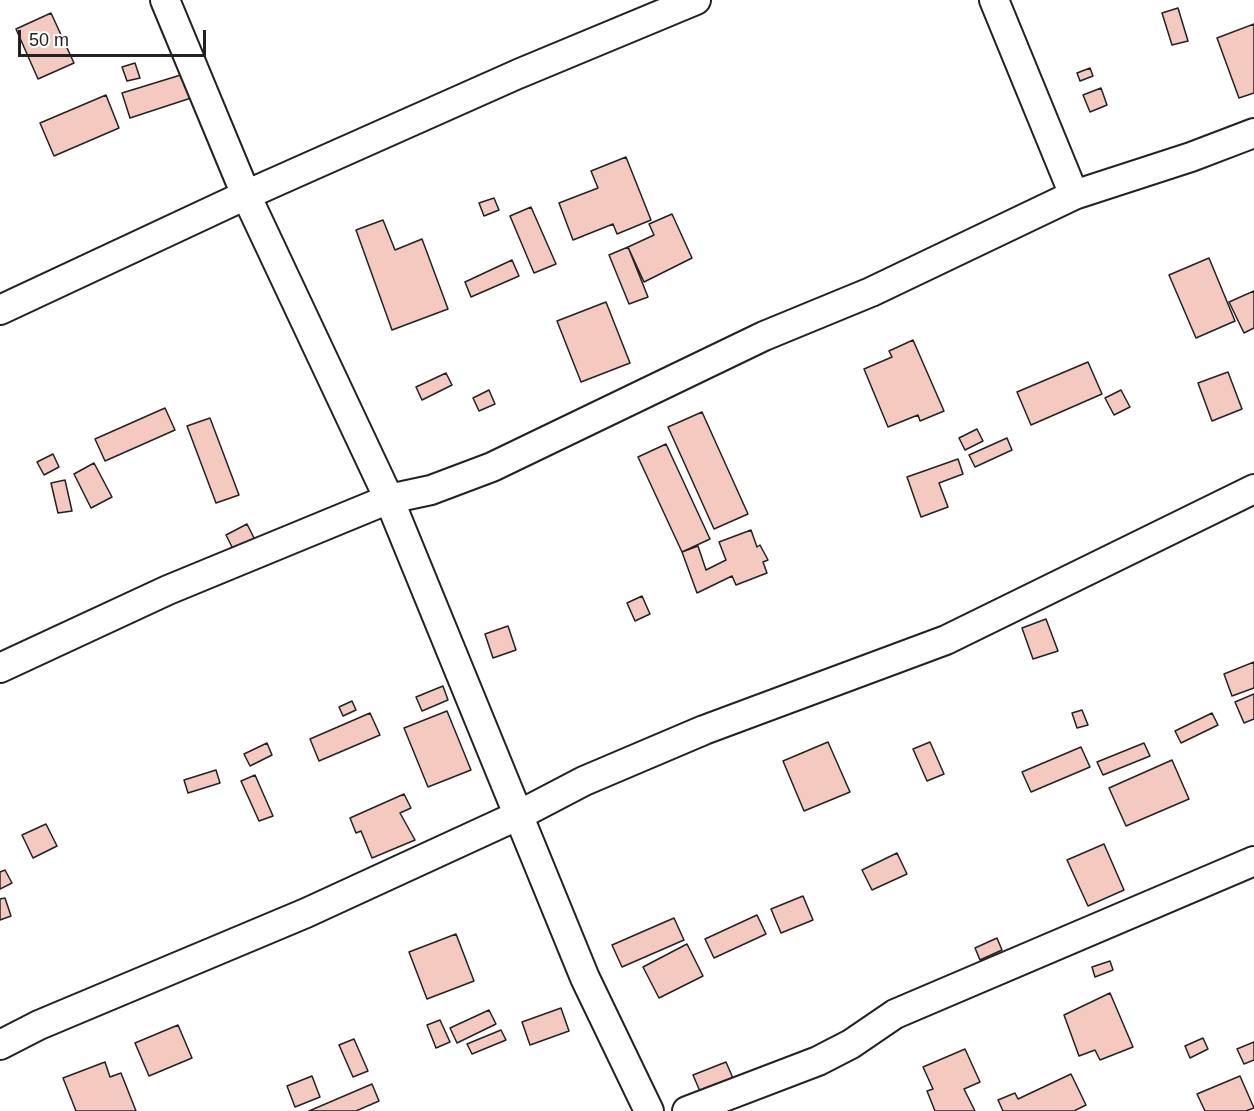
<!DOCTYPE html>
<html>
<head>
<meta charset="utf-8">
<style>
	body { margin:0 }
	#map { position:relative; width:1254px; height:1111px; overflow:hidden; background:#fff; font-family:Helvetica,sans-serif }
	canvas { display:block }
	.scale { position:absolute; left:18px; top:30px; width:188px; height:27px; box-sizing:border-box; border:3px solid #222; border-top:0; padding-left:8px; font-size:18px; line-height:21px; white-space:nowrap; color:#222; -webkit-text-stroke:4px #fff; paint-order:stroke }
</style>
</head>
<body>
<div id="map">
<canvas width="1254" height="1111"></canvas>
<div class="scale">50 m</div>
</div>
<script>
const context = document.querySelector('canvas').getContext('2d');
context.lineJoin = 'round';
function fillPath(path, color) { context.fillStyle = color; context.fill(path, 'evenodd'); }
const toPath = rows => new Path2D(rows.map(r => 'M' + r).join(''));
function trace(path, color, width, dash) { context.strokeStyle = color; context.lineWidth = width; context.lineCap = dash ? 'butt' : 'round'; context.setLineDash(dash || []); context.stroke(path); }
const building = toPath([
	[1178,8,1188,41,1172,45,1162,13,1178,8],
	[51,13,74,63,38,79,16,29,51,13],
	[1254,24,1254,93,1239,98,1217,38,1254,24],
	[135,63,140,78,127,81,122,67,135,63],
	[1090,68,1093,76,1080,81,1077,73,1090,68],
	[184,74,191,98,130,118,122,93,184,74],
	[1101,88,1107,105,1090,112,1083,95,1101,88],
	[106,95,119,128,54,156,40,123,106,95],
	[626,157,651,220,617,234,613,224,573,240,559,203,598,188,591,171,626,157],
	[494,198,499,210,484,216,479,203,494,198],
	[531,207,556,264,534,273,510,216,531,207],
	[672,214,692,258,644,282,628,247,654,235,649,224,672,214],
	[383,220,395,250,422,239,448,309,392,330,356,230,383,220],
	[628,247,648,297,629,304,609,255,628,247],
	[1209,258,1235,321,1196,338,1169,275,1209,258],
	[512,260,519,276,471,297,465,282,512,260],
	[1254,291,1254,328,1244,333,1229,302,1254,291],
	[606,302,630,363,581,382,557,321,606,302],
	[913,340,944,411,920,421,918,415,888,427,864,369,892,357,889,351,913,340],
	[1088,362,1102,394,1031,425,1017,392,1088,362],
	[1228,372,1242,409,1212,421,1198,383,1228,372],
	[446,373,452,385,422,400,416,387,446,373],
	[489,390,495,404,479,411,473,398,489,390],
	[1121,390,1130,407,1114,415,1105,398,1121,390],
	[165,408,175,430,105,461,95,439,165,408],
	[702,412,748,514,714,529,668,427,702,412],
	[210,418,239,495,216,503,187,426,210,418],
	[977,429,983,441,965,450,959,438,977,429],
	[1007,438,1012,450,975,467,969,455,1007,438],
	[666,444,710,539,682,552,638,457,666,444],
	[53,454,59,467,44,475,37,462,53,454],
	[958,459,963,474,939,483,948,507,921,517,907,477,958,459],
	[94,463,112,497,91,508,74,474,94,463],
	[65,480,72,511,58,513,51,483,65,480],
	[247,524,258,546,237,557,226,535,247,524],
	[751,530,757,547,760,545,768,560,763,562,767,573,736,585,732,576,697,593,682,552,698,546,706,570,726,560,719,542,751,530],
	[642,596,650,614,635,621,627,603,642,596],
	[1046,619,1058,651,1033,659,1022,628,1046,619],
	[508,626,516,650,493,658,485,634,508,626],
	[1254,662,1254,688,1232,696,1224,674,1254,662],
	[443,686,448,700,422,711,416,697,443,686],
	[1254,694,1254,719,1244,723,1235,702,1254,694],
	[352,701,356,710,343,716,339,707,352,701],
	[1082,710,1088,725,1077,728,1072,713,1082,710],
	[447,711,471,770,428,787,404,728,447,711],
	[370,713,380,735,319,761,310,739,370,713],
	[1212,713,1218,725,1181,743,1175,731,1212,713],
	[828,742,850,792,804,811,783,761,828,742],
	[930,742,944,774,927,781,913,749,930,742],
	[267,743,272,755,250,766,244,754,267,743],
	[1144,743,1150,756,1103,775,1097,762,1144,743],
	[1081,747,1090,767,1031,792,1022,772,1081,747],
	[1172,760,1189,799,1126,826,1109,788,1172,760],
	[216,770,220,783,188,793,184,780,216,770],
	[255,775,273,816,259,821,241,781,255,775],
	[404,794,411,808,400,813,415,840,372,858,361,831,356,833,350,818,404,794],
	[46,824,57,846,33,858,22,835,46,824],
	[1104,844,1124,890,1088,906,1067,860,1104,844],
	[897,853,907,874,872,890,862,870,897,853],
	[5,870,12,883,0,889,0,872,5,870],
	[803,896,813,920,781,933,771,909,803,896],
	[5,898,11,916,0,920,0,899,5,898],
	[757,915,766,934,714,958,705,939,757,915],
	[674,918,684,940,622,967,612,945,674,918],
	[456,934,474,981,427,999,409,952,456,934],
	[997,938,1002,950,980,960,975,948,997,938],
	[687,944,703,976,659,998,643,967,687,944],
	[1110,961,1113,970,1095,977,1092,967,1110,961],
	[1110,993,1133,1047,1100,1060,1095,1050,1079,1056,1064,1015,1110,993],
	[561,1008,569,1031,530,1045,522,1022,561,1008],
	[489,1010,496,1024,457,1043,450,1028,489,1010],
	[440,1020,450,1042,436,1048,427,1025,440,1020],
	[178,1025,192,1058,149,1076,135,1043,178,1025],
	[501,1030,506,1040,472,1054,467,1044,501,1030],
	[1203,1038,1208,1049,1190,1058,1185,1046,1203,1038],
	[354,1039,368,1071,353,1077,339,1045,354,1039],
	[1254,1042,1254,1060,1244,1064,1237,1049,1254,1042],
	[965,1049,980,1082,964,1089,975,1111,935,1111,927,1091,933,1089,923,1067,965,1049],
	[105,1062,110,1077,121,1073,136,1111,76,1111,63,1078,105,1062],
	[726,1062,735,1083,702,1096,693,1075,726,1062],
	[1071,1074,1086,1105,1074,1111,1003,1111,998,1100,1015,1093,1018,1099,1071,1074],
	[312,1076,320,1097,295,1107,287,1086,312,1076],
	[1240,1076,1254,1108,1246,1111,1205,1111,1197,1094,1240,1076],
	[372,1084,379,1101,356,1111,309,1111,372,1084]
]);
fillPath(building, '#f3c9c0');
trace(building, '#222', 1.5);
const minor = toPath([
	[165,0,246,195,389,499,585,978,649,1111],
	[994,0,1074,195],
	[0,310,246,195,518,74,696,0],
	[0,668,168,590,389,499,431,490,492,467,764,336,871,292,1074,195,1191,157,1254,133],
	[0,1045,39,1025,306,913,519,815,584,781,704,730,946,640,1254,489],
	[687,1111,818,1061,851,1044,895,1014,1254,861]
]);
trace(minor, '#222', 32);
trace(minor, '#fff', 28);
</script>
</body>
</html>
